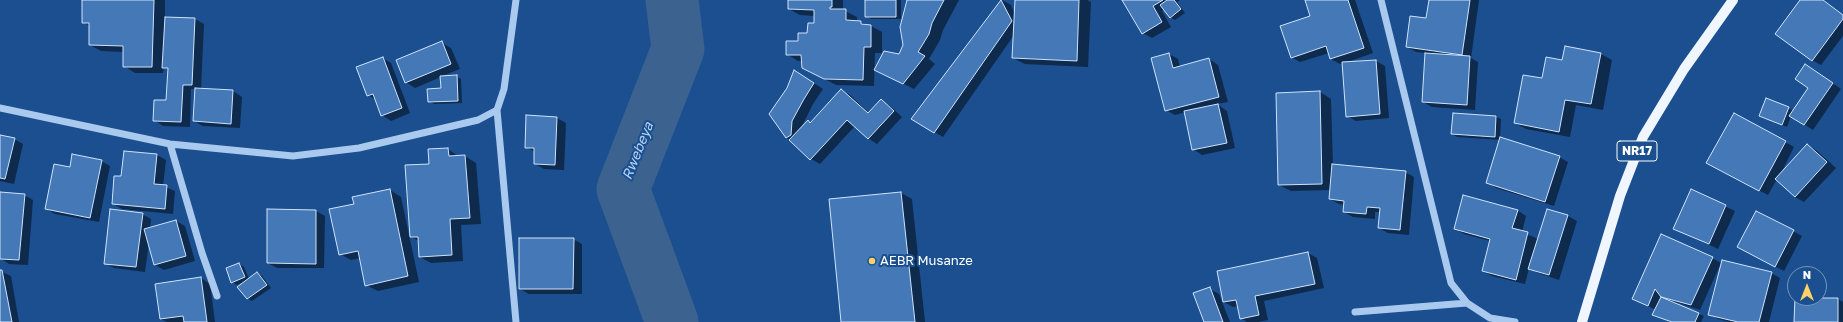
<!DOCTYPE html>
<html>
<head>
<meta charset="utf-8">
<style>
	body { margin:0 }
	#map { position:relative; width:1843px; height:322px; overflow:hidden; background:#1b4f8f; font-family:"Golos Text",sans-serif }
	canvas { display:block }
	.north { position:absolute; left:1787px; top:266px; width:40px; height:40px; box-sizing:border-box; background:#1b4f8f; border:1px solid #7695bc; border-radius:50%; rotate:0deg; font-size:11px; font-weight:700; line-height:16px; text-align:center; color:#fff }
	.north::after { content:''; display:block; margin:auto; width:14px; height:18px; background:#ffd166; clip-path:polygon(50% 0,100% 100%,50% 72%,0 100%) }
</style>
</head>
<body>
<div id="map">
<canvas width="1843" height="322"></canvas>
<div class="north">N</div>
</div>
<script>
const context = document.querySelector('canvas').getContext('2d');
context.lineJoin = 'round';
function fillPath(path, color) { context.fillStyle = color; context.fill(path, 'evenodd'); }
const toPath = rows => new Path2D(rows.map(r => 'M' + r).join(''));
function trace(path, color, width, dash) { context.strokeStyle = color; context.lineWidth = width; context.lineCap = dash ? 'butt' : 'round'; context.setLineDash(dash || []); context.stroke(path); }
function write(font, color, halo, rows, align = 'center') {
  context.font = font + ' "Golos Text",sans-serif'; context.lineWidth = 4; context.setLineDash([]); context.textBaseline = 'middle'; context.strokeStyle = halo; context.fillStyle = color; for (const [text, x, y, turn = 0] of rows) {
    context.save(); context.translate(x, y); context.rotate((+turn || 0) * Math.PI / 180); context.textAlign = isNaN(turn) ? turn : align; if (halo) context.strokeText(text, 0, 0); context.fillText(text, 0, 0); context.restore();
  }
}
fillPath(toPath([
	[83,0,165,0,165,18,195,19,204,24,201,89,233,91,242,97,240,128,203,126,194,121,196,89,191,89,190,127,163,126,154,120,167,101,168,70,164,67,163,73,135,73,124,66,124,52,101,51,90,45,90,26,83,22],
	[789,0,843,0,843,10,857,17,857,21,871,26,882,32,882,53,875,53,874,86,836,85,815,74,803,61,798,61,787,54,808,34,815,24,815,16,800,15,789,9],
	[866,0,901,0,901,19,871,19,866,16],
	[909,0,959,0,943,30,940,40,929,59,935,64,914,89,876,70,899,55,904,45],
	[1002,0,1011,5,1015,15,1016,0,1087,0,1091,2,1088,67,1025,64,1013,58,1014,35,943,137,913,119],
	[1124,0,1180,0,1177,2,1185,13,1175,20,1170,17,1165,9,1162,11,1171,27,1152,38,1143,33],
	[1309,0,1355,0,1373,53,1345,63,1376,61,1385,66,1389,118,1356,121,1347,116,1343,63,1340,64,1331,59,1329,53,1300,62,1291,57,1311,17],
	[1430,0,1479,0,1471,58,1478,62,1475,110,1432,107,1423,102,1426,53,1416,52,1407,47,1427,19],
	[1801,0,1823,0,1843,15,1843,36,1821,65,1812,60],
	[442,43,451,48,460,69,442,76,456,76,461,79,462,103,434,104,429,101,442,89,441,77,415,88,406,82],
	[1169,54,1178,59,1180,67,1209,59,1218,65,1228,102,1217,104,1227,111,1235,148,1202,155,1193,149,1186,112,1175,115,1166,110],
	[1601,54,1612,60,1603,110,1576,105,1570,137,1526,129,1515,123,1542,79,1563,62],
	[382,58,391,63,410,113,391,121,382,115,376,100,368,95],
	[1814,70,1841,89,1813,130,1791,116,1787,127,1765,118,1788,108,1794,111,1809,88],
	[803,76,823,89,813,104,800,130,808,122,811,123,841,90,850,95,869,113,881,100,890,106,902,117,877,144,868,138,855,126,820,164,811,159,787,138,770,114],
	[1320,92,1331,99,1333,165,1405,172,1414,177,1409,235,1388,233,1379,228,1381,212,1375,212,1375,219,1353,217,1344,212,1345,205,1339,204,1330,199,1330,190,1291,191,1279,185],
	[1454,114,1496,117,1501,119,1500,138,1559,157,1568,162,1554,206,1496,188,1487,182,1501,140,1457,137,1452,134],
	[557,118,566,123,564,170,544,169,535,164,535,152,526,147],
	[0,136,14,139,23,144,14,184,0,181],
	[1785,142,1794,147,1780,175,1807,145,1816,150,1836,168,1804,202,1795,197,1777,179,1768,195,1716,168],
	[448,149,459,157,465,156,476,163,481,224,461,225,463,261,431,263,420,257,419,241,411,237,430,165],
	[157,155,166,160,163,186,175,191,173,214,122,209,113,204,122,177],
	[101,161,110,166,99,222,55,214,46,209,70,169],
	[390,190,401,197,419,282,378,291,366,285,361,258,351,260,340,254,355,204],
	[1691,190,1735,211,1718,249,1675,228],
	[0,193,24,195,33,200,28,265,9,264,0,258],
	[901,193,912,199,925,322,842,322],
	[1517,210,1526,216,1522,232,1538,239,1548,210,1568,216,1577,221,1559,280,1538,273,1529,268,1525,284,1492,276,1483,271,1490,241,1464,234,1455,229],
	[316,211,325,216,324,268,277,268,268,263],
	[142,214,151,219,150,229,176,221,185,226,195,261,164,270,155,265,149,242,145,272,114,268,105,263],
	[1793,231,1802,236,1784,271,1747,252],
	[573,239,582,244,582,294,529,294,520,289],
	[1308,253,1317,258,1324,288,1264,301,1268,320,1258,322,1247,322,1241,318,1238,306,1233,307,1224,302,1218,271],
	[1712,258,1721,263,1700,310,1678,303,1677,305,1704,316,1701,322,1672,322,1658,317,1656,310,1634,299],
	[239,264,244,267,249,279,257,273,262,276,271,288,252,301,247,298,244,282,237,285,232,282],
	[0,271,11,276,19,322,0,322],
	[1771,273,1780,278,1769,322,1729,322,1718,319,1710,314],
	[201,278,210,284,215,322,167,322,161,319],
	[1210,289,1219,294,1230,322,1205,322],
	[1796,298,1838,299,1843,302,1843,322,1796,322]
]), '#0007');
trace(toPath([
	[672,322,623,189,678,49,672,0]
]), '#3c6290', 53);
const building = toPath([
	[82,0,154,0,152,67,123,67,123,46,89,45,89,23,82,23,82,0],
	[788,0,832,0,832,7,830,7,830,9,846,9,846,20,861,21,861,24,871,25,871,47,864,47,863,80,824,79,802,68,801,55,786,55,786,41,798,41,798,33,807,33,808,23,814,23,814,10,788,9,788,0],
	[865,0,896,0,896,17,865,17,865,0],
	[907,0,944,0,932,23,929,34,918,52,925,56,903,84,874,70,884,51,899,54,903,45,900,27,907,0],
	[1001,0,1012,21,934,133,911,119,1001,0],
	[1015,0,1079,0,1077,61,1012,58,1015,0],
	[1122,0,1163,0,1153,6,1162,22,1142,34,1122,0],
	[1167,0,1174,0,1181,9,1170,18,1160,5,1167,0],
	[1305,0,1348,0,1364,48,1330,59,1326,46,1291,58,1280,26,1310,16,1305,0],
	[1429,0,1470,0,1462,55,1406,47,1410,16,1426,18,1429,0],
	[1800,0,1823,0,1843,15,1843,19,1812,61,1775,34,1800,0],
	[165,17,195,18,192,85,183,85,181,122,153,121,154,100,166,100,168,68,162,68,165,17],
	[442,41,451,64,405,83,396,60,442,41],
	[1565,46,1601,53,1591,104,1565,100,1559,132,1514,123,1523,75,1542,78,1546,57,1562,60,1565,46],
	[1169,53,1173,68,1209,58,1219,97,1165,111,1151,58,1169,53],
	[1425,53,1470,56,1467,105,1422,102,1425,53],
	[383,57,402,108,381,116,373,94,367,96,356,67,383,57],
	[1376,60,1380,114,1346,117,1342,62,1376,60],
	[1805,64,1833,83,1804,125,1789,116,1808,88,1795,79,1805,64],
	[794,70,814,83,804,99,792,121,791,135,786,138,769,114,787,88,794,70],
	[457,75,458,101,428,102,427,89,441,88,440,76,457,75],
	[195,88,233,90,231,124,193,121,195,88],
	[841,89,868,113,881,99,894,111,868,139,847,120,810,160,789,140,808,120,810,123,841,89],
	[1320,91,1322,184,1278,185,1276,93,1320,91],
	[1766,98,1789,107,1782,125,1759,116,1766,98],
	[1218,104,1227,143,1192,150,1184,111,1218,104],
	[1453,113,1496,116,1495,137,1451,134,1453,113],
	[1734,113,1786,141,1759,191,1706,163,1734,113],
	[526,115,557,117,555,165,534,164,534,148,525,148,526,115],
	[0,135,15,138,5,179,0,178,0,135],
	[1500,137,1560,156,1545,202,1486,183,1500,137],
	[1807,144,1827,162,1795,197,1775,179,1807,144],
	[448,148,449,156,465,155,470,218,450,219,452,255,419,257,418,237,410,237,405,165,429,164,428,149,448,148],
	[124,151,157,154,154,184,167,185,165,209,112,204,114,176,121,176,124,151],
	[72,154,102,160,90,218,45,209,54,164,70,167,72,154],
	[1332,164,1406,171,1400,230,1378,228,1380,208,1367,207,1366,214,1343,212,1344,201,1329,199,1332,164],
	[390,189,408,276,365,286,358,251,339,255,329,209,354,204,352,197,390,189],
	[1691,189,1726,205,1709,244,1673,229,1691,189],
	[0,192,25,194,19,260,0,259,0,192],
	[901,192,915,322,841,322,829,199,901,192],
	[1463,195,1518,210,1512,228,1528,232,1516,280,1482,271,1490,239,1454,229,1463,195],
	[110,209,143,213,136,267,104,264,110,209],
	[267,209,316,210,316,264,267,263,267,209],
	[1547,209,1568,215,1549,275,1528,269,1547,209],
	[1756,211,1794,230,1775,267,1737,247,1756,211],
	[176,220,186,256,154,265,144,229,176,220],
	[1661,234,1713,257,1691,305,1661,297,1655,289,1648,306,1632,299,1661,234],
	[519,238,574,238,573,289,519,289,519,238],
	[1308,252,1315,284,1255,296,1259,315,1240,319,1236,300,1223,302,1217,271,1308,252],
	[1722,260,1772,272,1759,322,1738,322,1708,315,1722,260],
	[239,263,245,277,231,283,226,268,239,263],
	[0,270,2,270,12,322,0,322,0,270],
	[257,272,267,285,247,299,237,287,257,272],
	[201,277,207,322,184,322,183,316,160,319,155,284,201,277],
	[1210,287,1223,322,1204,322,1193,293,1210,287],
	[1661,297,1699,313,1695,322,1672,322,1652,315,1661,297],
	[1795,297,1795,298,1838,298,1838,322,1794,322,1795,297]
]);
fillPath(building, '#4478b7');
trace(building, '#cfe3fa', 1);
trace(toPath([
	[1381,0,1451,283,1467,303,1490,318,1515,322],
	[0,108,170,144,293,156,359,148,478,120,497,110,504,89,516,0],
	[497,110,516,322],
	[170,144,202,253,217,296],
	[1355,312,1467,303]
]), '#a9c9ee', 7);
trace(toPath([
	[1582,322,1620,196,1643,137,1684,69,1733,0]
]), '#f0f6ff', 10);
for (const [x, y, r, color] of [
	[872,261,4,"#ffd166"]
]) { const dot = new Path2D(); dot.arc(x, y, r, 0, 2 * Math.PI); context.fillStyle = color; context.fill(dot); trace(dot, '#1b4f8f', 1.5); }
for (const [x, y, w] of [
	[1637,151,40]
]) { const box = new Path2D(); box.roundRect(x - w / 2, y - 10, w, 20, 3); context.fillStyle = '#1b4f8f'; context.fill(box); trace(box, '#fff', 1); }
write('bold 12px', '#fff', null, [
	["NR17",1637,151]
]);
write('13px', '#fff', '#1b4f8f', [
	["AEBR Musanze",880,261]
], 'left');
write('italic 14px', '#b5d3f5', '#1b4f8f', [
	["Rwebeya",638,151,-68]
]);
</script>
</body>
</html>
